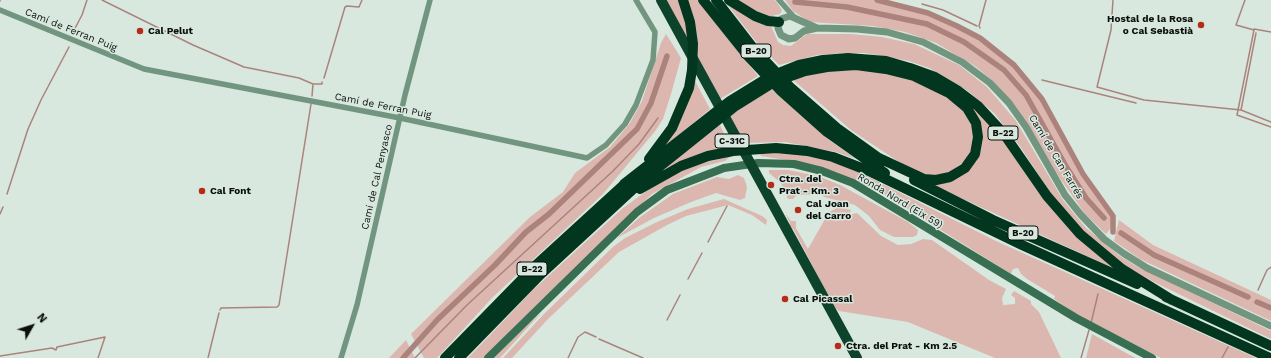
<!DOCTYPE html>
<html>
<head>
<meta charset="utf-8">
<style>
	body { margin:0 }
	#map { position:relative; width:1271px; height:358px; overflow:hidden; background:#d8e8de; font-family:"Work Sans",sans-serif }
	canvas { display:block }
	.north { position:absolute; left:12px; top:306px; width:40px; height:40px; -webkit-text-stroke:3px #d8e8de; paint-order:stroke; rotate:51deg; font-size:11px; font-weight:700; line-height:16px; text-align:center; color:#0a0f0c }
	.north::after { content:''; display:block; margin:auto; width:14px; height:18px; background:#0a0f0c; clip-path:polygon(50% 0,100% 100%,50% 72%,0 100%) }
</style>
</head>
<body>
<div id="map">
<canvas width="1271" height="358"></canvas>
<div class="north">N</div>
</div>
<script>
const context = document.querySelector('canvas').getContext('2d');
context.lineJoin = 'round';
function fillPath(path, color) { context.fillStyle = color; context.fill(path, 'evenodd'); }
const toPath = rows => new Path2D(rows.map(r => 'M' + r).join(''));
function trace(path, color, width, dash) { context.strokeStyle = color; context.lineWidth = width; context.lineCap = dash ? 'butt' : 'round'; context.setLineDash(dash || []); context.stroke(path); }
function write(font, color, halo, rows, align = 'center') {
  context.font = font + ' "Work Sans",sans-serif'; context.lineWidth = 3; context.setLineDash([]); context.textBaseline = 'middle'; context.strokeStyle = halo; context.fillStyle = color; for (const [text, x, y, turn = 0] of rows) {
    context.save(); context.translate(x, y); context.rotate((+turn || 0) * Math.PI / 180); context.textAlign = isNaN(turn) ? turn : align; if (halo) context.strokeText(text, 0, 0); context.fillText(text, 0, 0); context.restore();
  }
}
fillPath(toPath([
	[665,0,679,0,685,16,689,44],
	[686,0,697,0,758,76,720,99,698,57],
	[724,0,743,13,771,26,778,42,783,45,791,46,807,34,851,34,882,37,914,44,959,65,987,87,1016,121,1063,200,1086,228,1120,256,1136,266,1271,331,1271,339,1154,282,1122,264,1089,237,1050,192,1019,145,994,113,968,91,950,80,929,68,909,61,865,53,844,53,817,55,779,65,757,43],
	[734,0,775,0,782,10,780,14,768,17],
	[785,0,873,0,934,16,973,36,1012,65,1041,101,1084,177,1110,214,1111,218,1110,229,1106,234,1085,214,1055,171,1017,108,994,82,975,66,936,43,905,32,873,26,810,22,793,11],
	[666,34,681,58,671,94,663,119,656,130,603,194,492,298,437,358,424,358,411,334,530,217,563,192,575,173,610,147,630,123,642,101,661,43],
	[844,69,874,70,910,78,941,93,967,113,973,129,974,146,965,161,950,172,942,175,928,175,911,170,851,130,792,79,808,74],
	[694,79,710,109,663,148],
	[771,89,829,140,856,159,836,152,785,142,744,143,729,116],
	[976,108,1115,269,935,186,935,184,975,159,974,110],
	[720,125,730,146,700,154,658,172],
	[760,153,793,153,827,160,849,167,996,241,1256,358,1161,358,1095,324,1088,322,1054,299,1055,296,1027,279,1021,274,1018,268,1013,269,1011,274,879,191,836,172,810,164,761,156],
	[731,156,725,161,701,167,652,194,483,358,468,358,534,289,623,208,655,185,691,166],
	[769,170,788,170,818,176,840,185,908,222,918,230,917,235,913,237,894,237,880,230,869,216,855,205,824,197,821,194,797,195,793,199,788,199,781,183,769,173],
	[738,175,744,178,747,187,745,198,740,200,716,193,691,202,654,218,617,238,639,218,673,194,717,177,729,179],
	[724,199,762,216,767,220,766,225,752,215,728,205,686,216,667,225,619,252,548,319,512,358,503,358,544,314,613,247,625,238,657,222,688,209],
	[839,207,851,210,848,218,849,218,852,214,857,213,881,236,898,245,911,244,923,239,932,240,989,280,1006,289,1002,298,1003,305,1015,304,1015,298,1011,295,1014,291,1031,301,1031,304,1039,312,1061,358,995,358,908,322,839,311,834,307,794,230,789,225,790,223,785,213,791,221,796,221,796,228,808,249,825,219,831,211],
	[1119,220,1153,245,1271,300,1271,321,1140,259,1114,241],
	[541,313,500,358,493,358,526,326],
	[1092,334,1128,354,1136,358,1086,358],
	[406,340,415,358,389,358]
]), '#dbb7af');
trace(toPath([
	[102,0,193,45,244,67,299,78,313,84],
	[1113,0,1111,30,1097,87,1144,100,1241,110,1271,122],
	[1245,0,1236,25,1254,30,1237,115,1271,127],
	[0,1,0,0],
	[922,4,943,10,977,26],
	[980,28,979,26,986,0],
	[1254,29,1271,32],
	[72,34,82,15,87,0],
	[324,78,345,7,347,6,359,7,362,0],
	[1042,80,1136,103],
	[312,96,313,84,322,84,322,82],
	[1241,110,1256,33],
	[7,194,28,129,41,100,69,47],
	[0,214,3,207],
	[708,242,727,206],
	[688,279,702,253],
	[1258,290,1267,270,1271,267],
	[220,310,221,308,277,307,279,305,311,104],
	[667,320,680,295],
	[1091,323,1098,294],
	[599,339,643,358],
	[0,356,52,348,56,350,57,347,105,337,98,358],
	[208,358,219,313],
	[415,358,467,305,613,171,639,144,658,118],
	[568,358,578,337,585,332,596,337],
	[1081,358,1089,330],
	[1222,358,1228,347]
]), '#ab837c', 1.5);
trace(toPath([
	[877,0,928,13,957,26,980,38,1014,65,1042,99,1083,174,1113,216,1113,232],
	[795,2,847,7,927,24,964,42,1004,70,1026,95,1067,168,1086,198,1104,218],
	[1121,233,1154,255,1248,297],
	[1257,302,1271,308],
	[403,358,438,319,495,265,526,232,549,214,637,129,651,103,667,56]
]), '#ab837c', 5.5);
trace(toPath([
	[779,0,794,17],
	[0,10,144,69,400,118,587,158,606,145,625,124,636,105,653,60,655,32,636,0],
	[341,358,357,305,405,95,430,0]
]), '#729580', 5.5);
trace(toPath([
	[817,28,790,16,781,19,778,28,781,35,789,39,795,38,804,31,817,28,857,29,887,32,923,42,962,62,990,83,1009,103,1026,127,1065,195,1081,215,1104,239,1123,253,1147,268,1271,326]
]), '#729580', 7);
trace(toPath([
	[488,358,637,212,667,190,724,168,758,163,794,164,822,171,853,183,1076,318,1152,358]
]), '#386e51', 8);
trace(toPath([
	[661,0,857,358]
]), '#0c432a', 10);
trace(toPath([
	[703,0,747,55,781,91,827,132,885,173],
	[716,0,754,49,790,87,837,128,883,161],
	[729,0,755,16,768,21,779,22],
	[649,159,672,128,689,88,692,70,693,44,690,22,683,0],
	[914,180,993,220,1137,284],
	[624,184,730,101,769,77,799,65,823,60,848,58,886,61,910,68,935,77,957,90,978,106,1004,134,1047,196,1080,234,1122,269,1172,300],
	[640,189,681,166,708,156,733,151,776,148,807,151,833,157,869,171,1022,245,1270,358],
	[1166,297,1271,346],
	[445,358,535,266,628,181],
	[459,358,541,274,644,179,734,107,774,82,805,71,827,67,856,65,886,69,914,76,949,93,967,108,976,123,978,137,975,154,965,168,950,177,936,180,924,179,879,158]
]), '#02361f', 10);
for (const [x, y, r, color] of [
	[1201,25,4,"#b72a17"],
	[140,31,4,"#b72a17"],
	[771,185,4,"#b72a17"],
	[202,191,4,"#b72a17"],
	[798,210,4,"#b72a17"],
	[785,299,4,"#b72a17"],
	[838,346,4,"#b72a17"]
]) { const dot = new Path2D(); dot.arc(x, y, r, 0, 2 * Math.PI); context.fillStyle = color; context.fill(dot); trace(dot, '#d8e8de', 1.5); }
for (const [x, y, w] of [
	[756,51,30],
	[1003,133,30],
	[732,141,34],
	[1023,233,30],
	[532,269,30]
]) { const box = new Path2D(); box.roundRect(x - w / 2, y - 7, w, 14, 3); context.fillStyle = '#d8e8de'; context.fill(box); trace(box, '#0a0f0c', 1); }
write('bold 9px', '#0a0f0c', null, [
	["B-20",756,51],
	["B-22",1003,133],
	["C-31C",732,141],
	["B-20",1023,233],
	["B-22",532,269]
]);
write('bold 10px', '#0a0f0c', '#d8e8de', [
	["Hostal de la Rosa",1193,19,"right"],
	["o Cal Sebastià",1193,31,"right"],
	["Cal Pelut",148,31],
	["Ctra. del",779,179],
	["Prat - Km. 3",779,191],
	["Cal Font",210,191],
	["Cal Joan",806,204],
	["del Carro",806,216],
	["Cal Picassal",793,299],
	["Ctra. del Prat - Km 2.5",846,346]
], 'left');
write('10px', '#0a0f0c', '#d8e8de', [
	["Camí de Ferran Puig",71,30,22],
	["Camí de Ferran Puig",383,106,11],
	["Camí de Can Farrés",1056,157,59],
	["Camí de Cal Penyasco",377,177,-77],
	["Ronda Nord (Eix 59)",900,201,31]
]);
</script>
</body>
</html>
